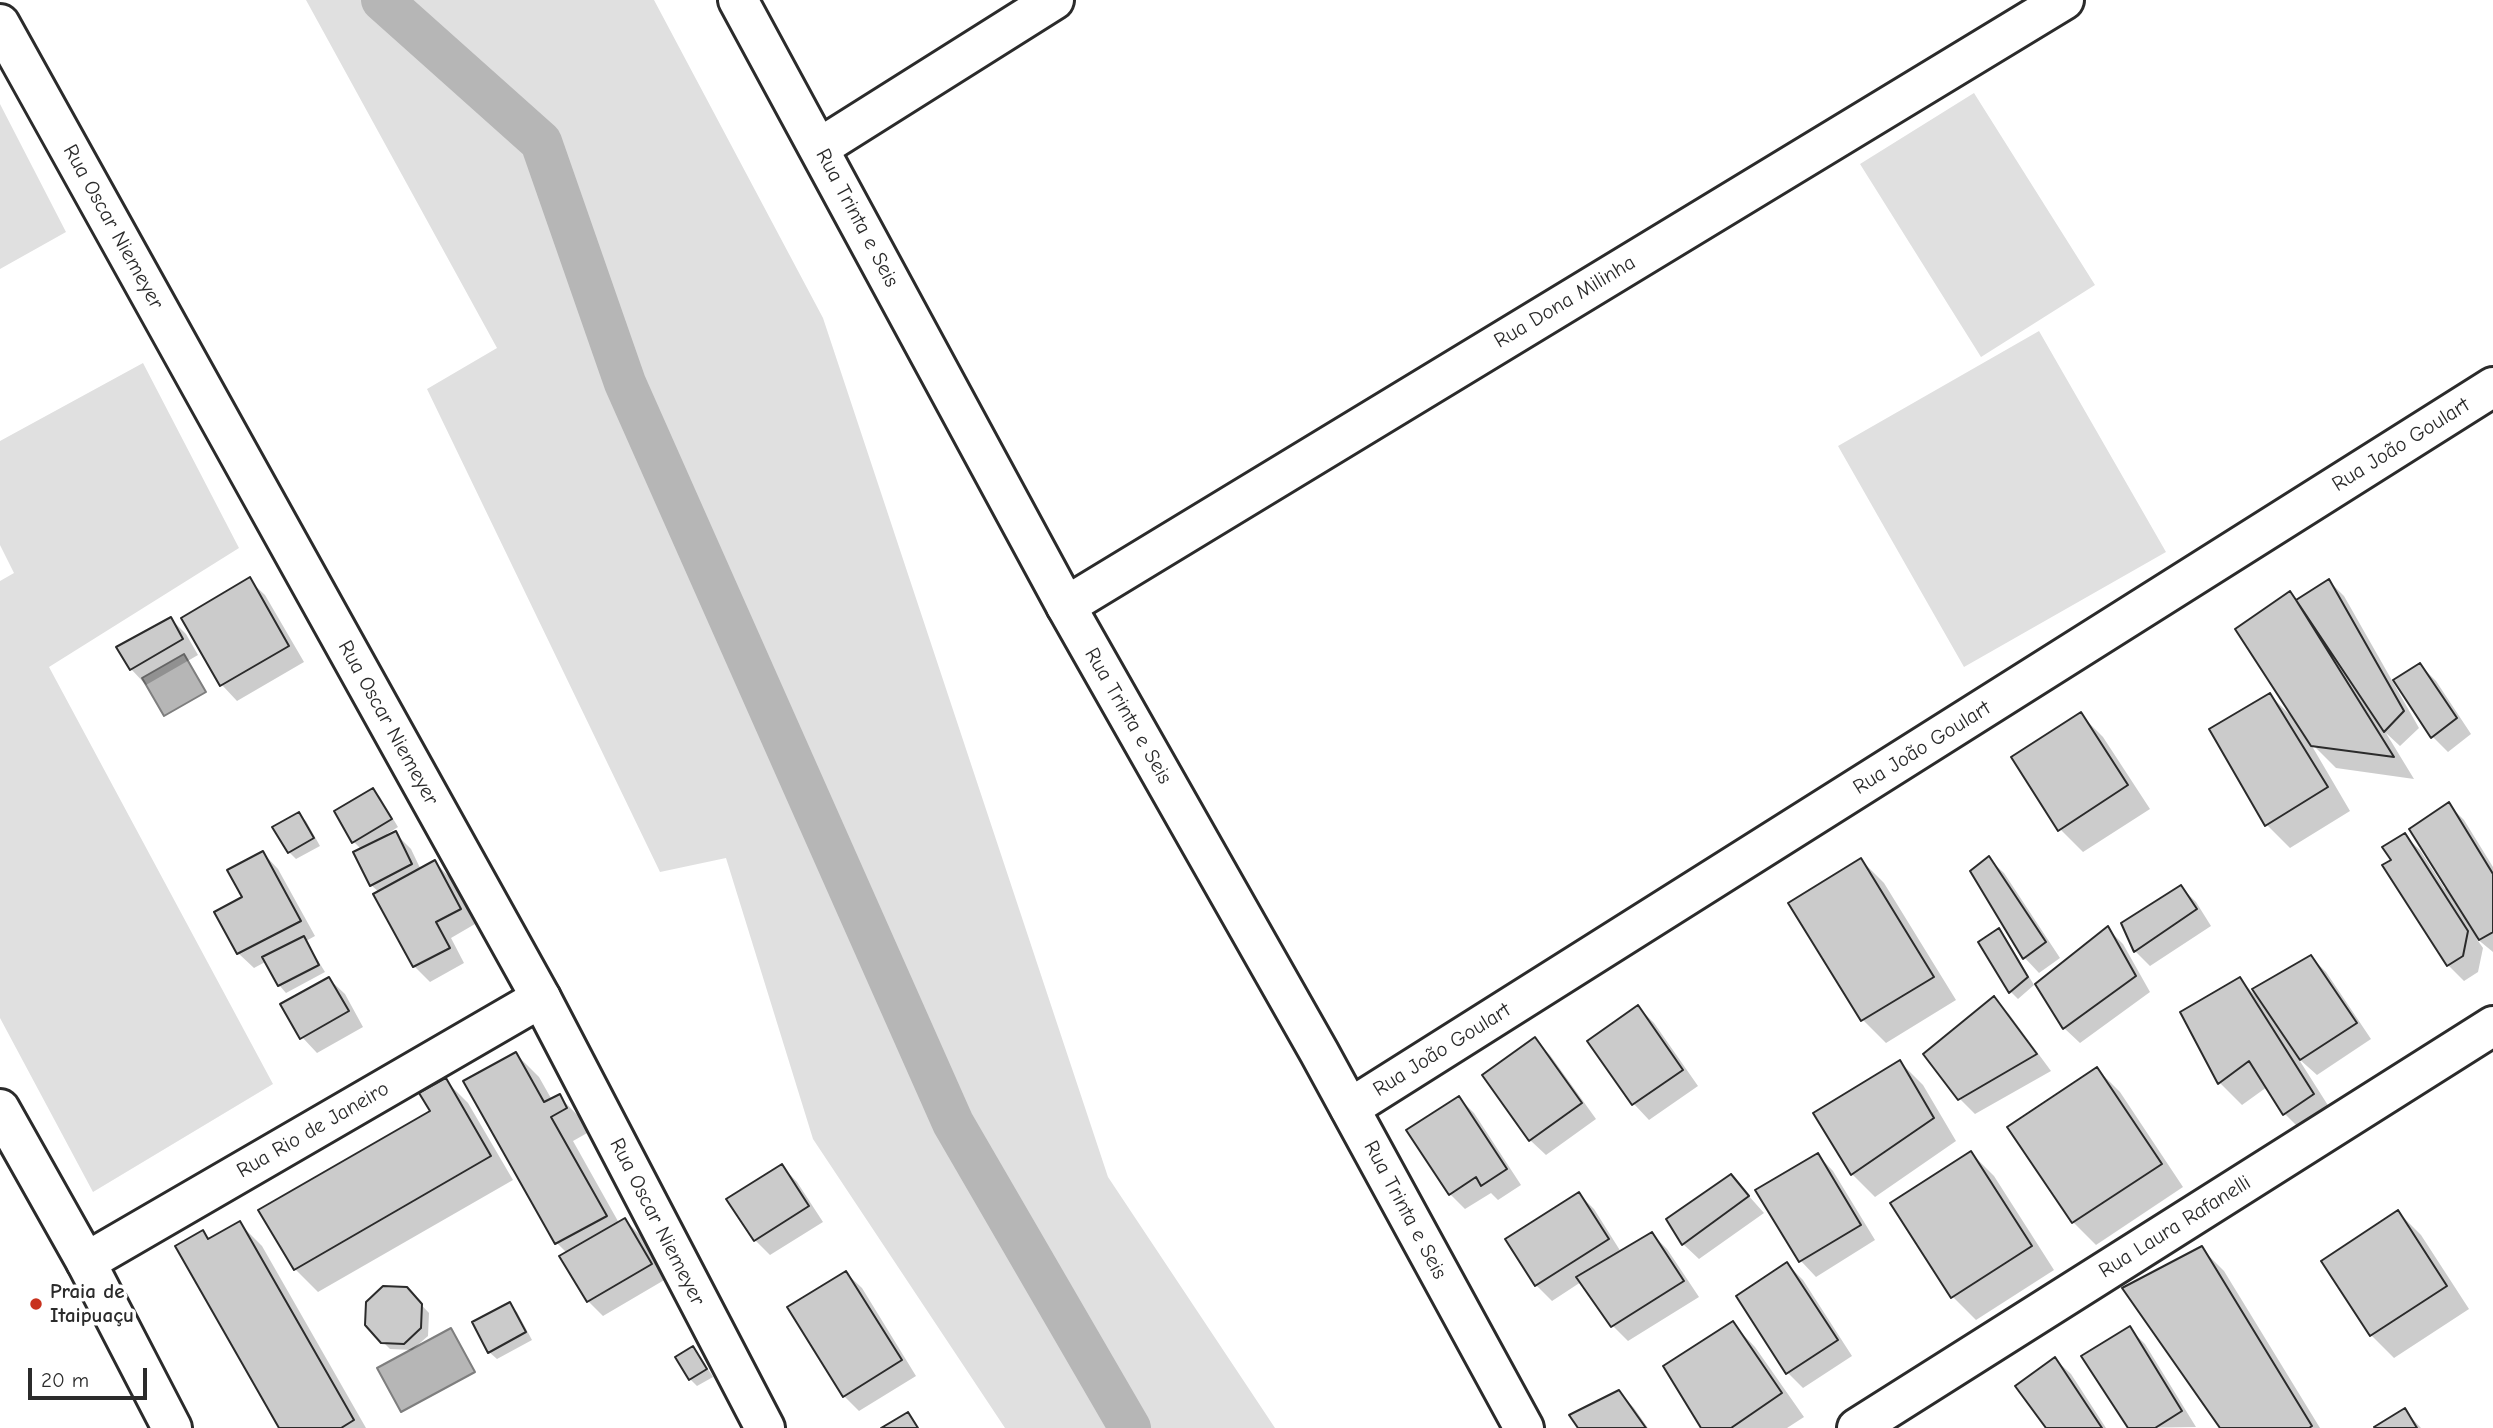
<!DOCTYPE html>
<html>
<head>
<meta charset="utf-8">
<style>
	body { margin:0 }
	#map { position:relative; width:2493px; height:1428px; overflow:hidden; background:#fff; font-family:"Comic Neue",sans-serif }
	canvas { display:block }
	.scale { position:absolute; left:28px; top:1368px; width:119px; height:32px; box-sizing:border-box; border:4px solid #2b2b2b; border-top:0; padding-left:9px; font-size:21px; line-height:24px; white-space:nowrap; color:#2b2b2b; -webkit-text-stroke:5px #fff; paint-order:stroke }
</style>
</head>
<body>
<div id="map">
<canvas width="2493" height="1428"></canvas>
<div class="scale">20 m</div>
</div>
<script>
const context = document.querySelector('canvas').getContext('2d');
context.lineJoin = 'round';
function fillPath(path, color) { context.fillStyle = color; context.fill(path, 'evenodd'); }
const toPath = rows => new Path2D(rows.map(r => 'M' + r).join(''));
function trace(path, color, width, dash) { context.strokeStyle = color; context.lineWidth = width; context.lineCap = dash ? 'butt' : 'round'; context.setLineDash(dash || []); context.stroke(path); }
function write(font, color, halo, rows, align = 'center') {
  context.font = font + ' "Comic Neue",sans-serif'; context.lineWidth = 7; context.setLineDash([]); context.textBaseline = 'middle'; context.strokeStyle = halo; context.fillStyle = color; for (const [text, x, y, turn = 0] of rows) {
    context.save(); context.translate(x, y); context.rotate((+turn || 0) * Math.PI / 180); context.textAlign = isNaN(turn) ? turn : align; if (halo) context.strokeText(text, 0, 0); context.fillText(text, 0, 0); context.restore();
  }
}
fillPath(toPath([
	[306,0,654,0,823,318,1108,1177,1275,1428,1005,1428,813,1139,726,858,660,872,427,389,497,348],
	[1974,93,2095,285,1981,357,1860,164],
	[0,104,66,232,0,269],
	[2039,331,2166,552,1964,667,1838,446],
	[143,363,239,548,49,667,273,1084,93,1192,0,1018,0,581,14,573,0,545,0,441]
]), '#e0e0e0');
const water = toPath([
	[184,654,206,692,164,716,142,678,184,654],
	[451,1328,475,1372,401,1412,377,1368,451,1328]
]);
fillPath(water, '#b6b6b6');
trace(water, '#7e7e7e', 2);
fillPath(toPath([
	[249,580,265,595,304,662,237,701,222,685,183,618],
	[2329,581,2344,596,2419,728,2400,746,2386,733,2414,779,2336,768,2309,741,2350,811,2290,848,2267,825,2211,729,2270,695,2293,718,2290,593,2298,601],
	[171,619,186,634,198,655,146,685,131,669],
	[2420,665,2436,681,2471,734,2448,752,2433,737,2396,681],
	[2080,714,2103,737,2150,809,2083,852,2060,829],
	[373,790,380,797,398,827,387,834,388,837,395,833,411,849,421,870,435,862,450,878,475,924,451,938,464,963,430,982,414,966,376,894,379,892,371,885,362,850,354,842,336,812],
	[2449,805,2464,820,2493,867,2493,952,2476,938,2483,948,2478,972,2464,981,2448,965,2385,866,2394,860,2404,835,2420,850,2445,889,2447,887],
	[298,814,306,821,320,846,296,859,289,852],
	[263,853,278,869,315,936,306,941,325,972,286,993,279,985,267,961,254,968,238,953,244,898],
	[1988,858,2004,873,2060,958,2039,973,2024,957],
	[1861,860,1884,883,1956,1000,1886,1043,1863,1020,1790,904],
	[2181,887,2196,902,2211,926,2150,966,2135,951],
	[2108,929,2123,944,2150,992,2080,1043,2064,1028],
	[1999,930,2006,938,2034,985,2018,999,2011,992],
	[2311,957,2326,972,2371,1039,2317,1075,2298,1058,2336,1118,2308,1137,2285,1114,2267,1087,2242,1105,2220,1083,2239,979,2259,999],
	[329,979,345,994,363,1027,317,1053,302,1037],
	[1994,999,2009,1014,2051,1071,1975,1114,1960,1099],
	[1638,1007,1654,1023,1698,1086,1649,1120,1634,1104,1590,1041],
	[1535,1040,1550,1055,1596,1119,1546,1155,1530,1140],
	[516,1054,539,1077,552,1100,559,1096,582,1120,589,1132,573,1141,619,1223,625,1220,640,1235,666,1279,603,1316,588,1301,567,1253,557,1243],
	[1900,1062,1923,1085,1956,1141,1875,1197,1852,1174],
	[2097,1069,2120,1092,2183,1187,2096,1245,2073,1222],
	[445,1080,468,1103,513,1180,318,1292,295,1269,432,1112],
	[1459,1098,1474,1113,1521,1185,1498,1200,1491,1193,1465,1209,1450,1194],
	[1971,1153,1994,1176,2054,1270,1976,1320,1953,1297,1892,1203],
	[1818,1155,1833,1171,1875,1240,1816,1277,1801,1261,1758,1190],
	[782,1166,797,1182,823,1222,770,1255,755,1240],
	[1731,1176,1764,1213,1699,1259,1683,1244],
	[1579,1194,1594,1209,1621,1252,1652,1234,1667,1249,1699,1297,1628,1341,1613,1326,1581,1282,1552,1301,1536,1285],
	[2398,1212,2421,1235,2469,1309,2394,1358,2371,1335],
	[239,1223,262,1246,366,1428,281,1428,203,1233,210,1240],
	[2201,1248,2224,1271,2320,1428,2222,1428],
	[1787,1264,1803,1280,1852,1356,1803,1388,1787,1372],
	[846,1273,862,1288,916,1376,859,1411,844,1396],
	[414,1297,429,1313,428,1336,412,1350,390,1349,366,1325],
	[510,1305,517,1312,532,1340,497,1359,489,1352],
	[1732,1323,1755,1347,1804,1417,1787,1428,1703,1428],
	[2130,1329,2145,1344,2196,1427,2130,1428],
	[693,1349,700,1356,713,1377,697,1386,690,1379],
	[2055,1359,2071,1374,2106,1428,2048,1428],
	[1619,1392,1634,1408,1648,1428,1580,1428],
	[2405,1411,2421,1428,2377,1428]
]), '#0003');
trace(toPath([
	[382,0,541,142,625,383,953,1123,1130,1428]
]), '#b6b6b6', 42);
const building = toPath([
	[250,577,289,646,220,686,181,618,250,577],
	[2329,579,2404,711,2384,732,2296,600,2329,579],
	[2290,591,2296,600,2394,757,2311,746,2235,629,2290,591],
	[171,617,183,639,130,670,116,647,171,617],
	[2420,663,2457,718,2431,738,2393,680,2420,663],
	[2270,693,2328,787,2265,826,2209,729,2270,693],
	[2081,712,2128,785,2058,831,2011,757,2081,712],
	[373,788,392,819,352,843,334,811,373,788],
	[2449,802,2493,874,2493,932,2479,940,2409,829,2449,802],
	[299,812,314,838,288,853,272,827,299,812],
	[396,831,412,864,370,886,353,852,396,831],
	[2405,833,2468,931,2463,956,2447,966,2382,865,2391,860,2382,847,2405,833],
	[263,851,301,921,237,954,214,912,242,897,227,870,263,851],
	[1989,856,2046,942,2023,959,1970,871,1989,856],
	[1861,858,1934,977,1861,1021,1788,903,1861,858],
	[435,860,461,909,436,922,450,948,413,967,373,894,435,860],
	[2181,885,2197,909,2134,952,2121,923,2181,885],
	[2108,926,2136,976,2063,1029,2035,984,2108,926],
	[1999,928,2028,977,2009,993,1978,942,1999,928],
	[304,936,319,965,278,986,262,957,304,936],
	[2311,955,2357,1023,2300,1060,2252,989,2311,955],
	[329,977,349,1011,300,1039,280,1004,329,977],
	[2240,977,2314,1094,2283,1115,2249,1061,2218,1084,2180,1012,2240,977],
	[1994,996,2037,1054,1958,1100,1923,1054,1994,996],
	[1638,1005,1683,1070,1632,1105,1587,1041,1638,1005],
	[1535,1037,1582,1103,1529,1141,1482,1075,1535,1037],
	[516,1052,544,1102,560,1094,567,1108,551,1117,607,1216,555,1244,463,1081,516,1052],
	[1900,1060,1934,1118,1851,1175,1813,1113,1900,1060],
	[2097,1067,2162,1164,2072,1223,2007,1127,2097,1067],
	[446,1078,491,1156,294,1270,258,1210,430,1111,419,1093,446,1078],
	[1459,1096,1507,1169,1481,1186,1476,1177,1449,1195,1406,1130,1459,1096],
	[1971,1151,2032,1246,1951,1298,1890,1203,1971,1151],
	[1818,1153,1861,1225,1799,1262,1755,1190,1818,1153],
	[782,1164,809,1206,754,1241,726,1199,782,1164],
	[1731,1174,1749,1196,1682,1245,1666,1219,1731,1174],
	[1579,1192,1609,1239,1535,1286,1505,1239,1579,1192],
	[2398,1210,2447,1286,2370,1336,2321,1261,2398,1210],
	[625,1218,652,1264,587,1302,559,1256,625,1218],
	[240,1221,354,1420,341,1428,279,1428,175,1246,203,1230,208,1239,240,1221],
	[1652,1232,1684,1281,1611,1327,1576,1277,1652,1232],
	[2202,1246,2312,1426,2309,1428,2220,1428,2122,1288,2202,1246],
	[1787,1262,1838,1340,1786,1374,1736,1296,1787,1262],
	[846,1271,902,1360,843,1397,787,1307,846,1271],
	[383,1286,407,1287,422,1304,421,1328,404,1344,381,1343,365,1325,366,1302,383,1286],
	[510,1302,526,1332,488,1353,472,1322,510,1302],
	[1733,1321,1782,1393,1731,1428,1701,1428,1663,1366,1733,1321],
	[2130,1326,2182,1411,2155,1428,2128,1428,2081,1356,2130,1326],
	[693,1346,707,1369,689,1380,675,1357,693,1346],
	[2055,1357,2102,1428,2046,1428,2015,1386,2055,1357],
	[1619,1390,1646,1428,1578,1428,1569,1415,1619,1390],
	[2405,1408,2417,1428,2375,1428,2374,1427,2405,1408],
	[908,1412,918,1428,881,1428,908,1412]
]);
fillPath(building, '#cbcbcb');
trace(building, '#2b2b2b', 2);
const minor = toPath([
	[819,148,1054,0],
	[1066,606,2064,0],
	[1350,1108,2493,387],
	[86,1262,541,998],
	[1857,1428,2493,1026]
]);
const tertiary = toPath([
	[738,0,1066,606,1319,1052,1524,1428],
	[0,24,541,998,765,1428],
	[0,1109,86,1262,172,1428]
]);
trace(minor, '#2b2b2b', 44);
trace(tertiary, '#2b2b2b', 44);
trace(minor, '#fff', 38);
trace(tertiary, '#fff', 38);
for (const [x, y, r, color] of [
	[36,1304,7,"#c8321e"]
]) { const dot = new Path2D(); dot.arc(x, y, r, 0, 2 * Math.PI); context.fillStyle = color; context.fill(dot); trace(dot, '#fff', 2.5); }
write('21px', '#2b2b2b', '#fff', [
	["Rua Trinta e Seis",857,218,62],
	["Rua Oscar Niemeyer",113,227,61],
	["Rua Dona Milinha",1565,302,-31],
	["Rua João Goulart",2401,445,-32],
	["Rua Trinta e Seis",1128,716,60],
	["Rua Oscar Niemeyer",388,723,61],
	["Rua João Goulart",1922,748,-32],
	["Rua João Goulart",1442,1050,-32],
	["Rua Rio de Janeiro",313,1130,-30],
	["Rua Trinta e Seis",1405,1210,62],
	["Rua Oscar Niemeyer",657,1222,63],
	["Rua Laura Rafanelli",2175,1227,-32]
]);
write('bold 21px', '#2b2b2b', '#fff', [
	["Praia de",50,1292],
	["Itaipuaçu",50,1316]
], 'left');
</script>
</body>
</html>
